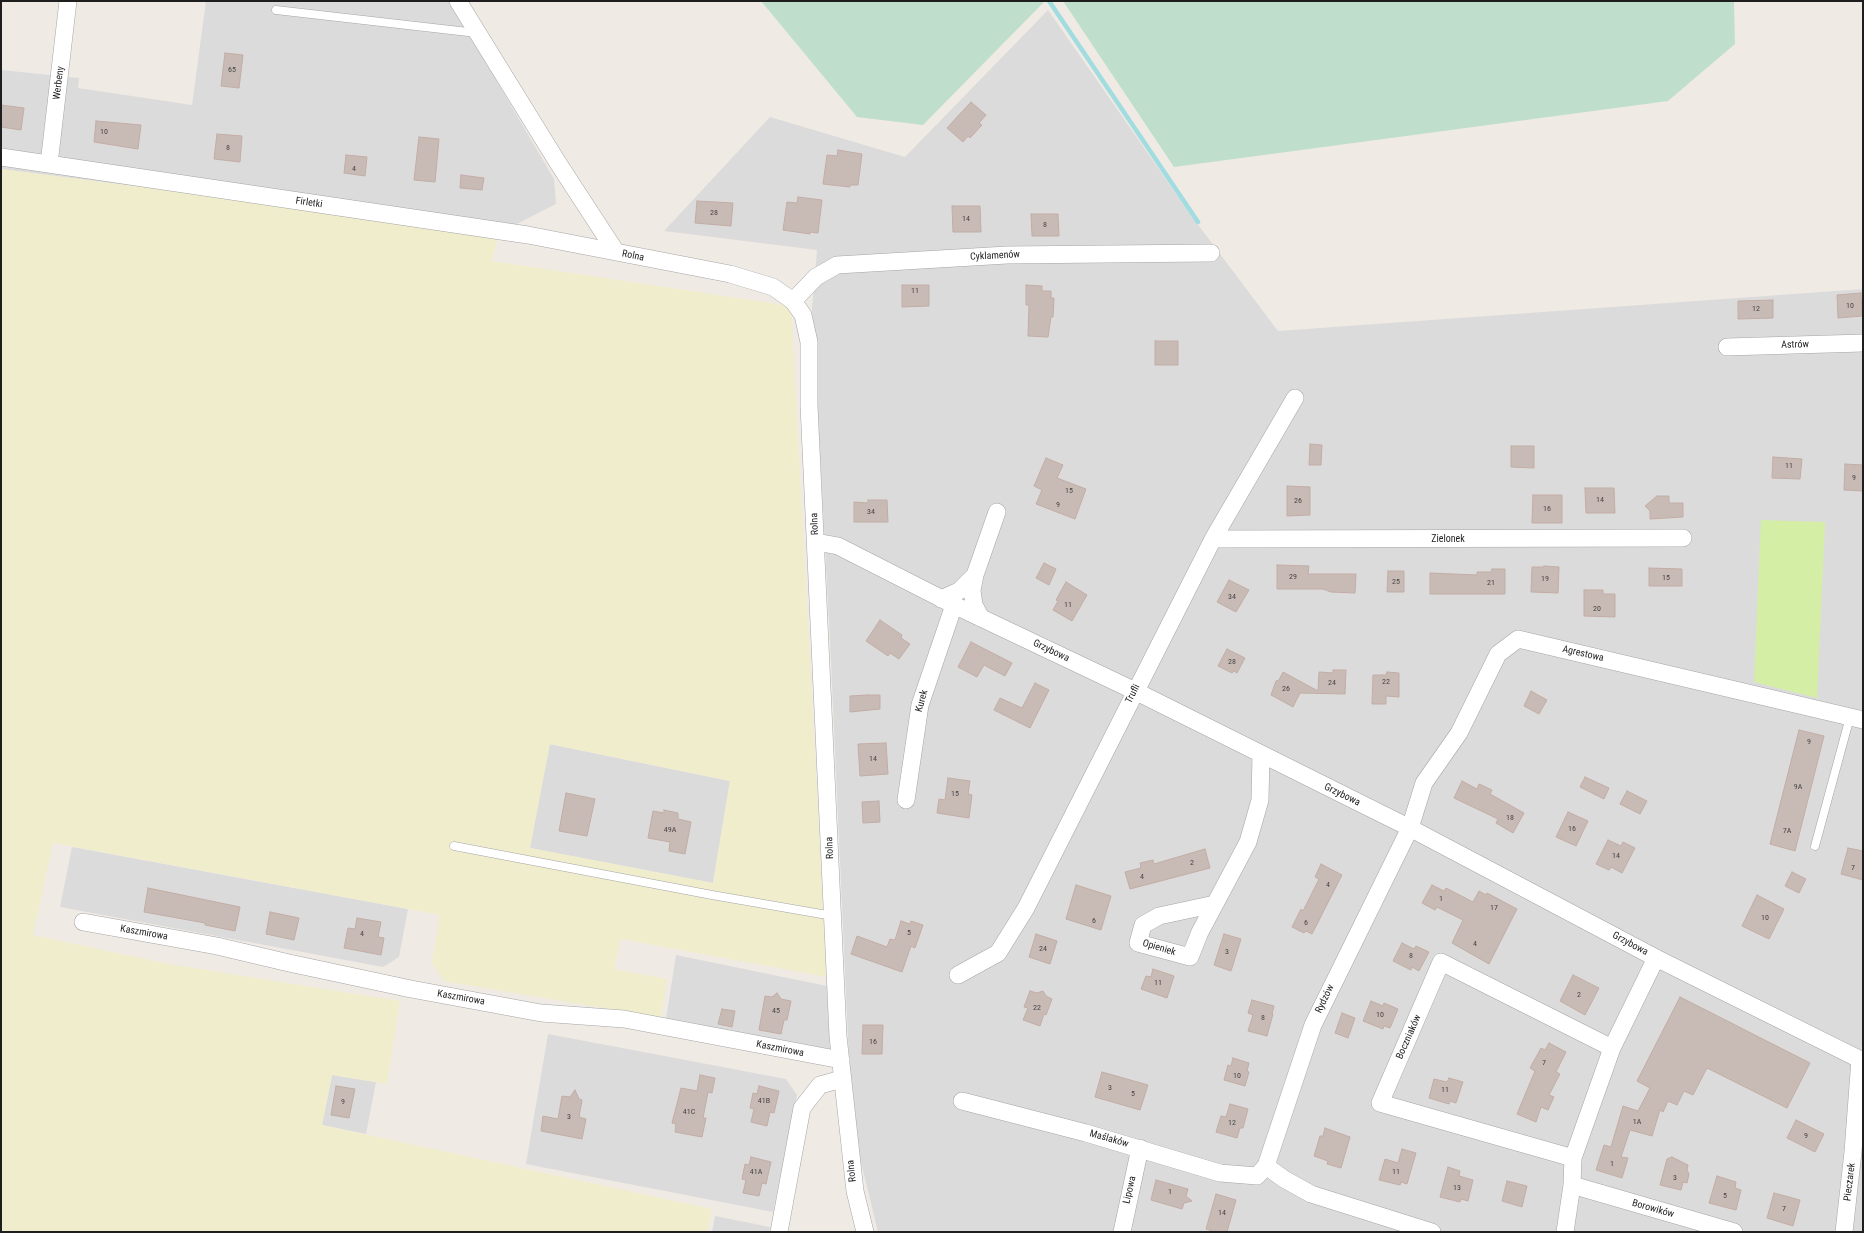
<!DOCTYPE html>
<html>
<head>
<meta charset="utf-8">
<style>
	body { margin:0 }
	#map { position:relative; width:1864px; height:1233px; overflow:hidden; background:#f0eae4; font-family:"Roboto Condensed",sans-serif }
	canvas { display:block }
	.frame { position:absolute; inset:0; border:2px solid #1e1e1e; pointer-events:none }
</style>
</head>
<body>
<div id="map">
<canvas width="1864" height="1233"></canvas>
<div class="frame"></div>
</div>
<script>
const context = document.querySelector('canvas').getContext('2d');
context.lineJoin = 'round';
function fillPath(path, color) { context.fillStyle = color; context.fill(path, 'evenodd'); }
const toPath = rows => new Path2D(rows.map(r => 'M' + r).join(''));
function trace(path, color, width, dash) { context.strokeStyle = color; context.lineWidth = width; context.lineCap = dash ? 'butt' : 'round'; context.setLineDash(dash || []); context.stroke(path); }
function write(font, color, halo, rows, align = 'center') {
  context.font = font + ' "Roboto Condensed",sans-serif'; context.lineWidth = 3; context.setLineDash([]); context.textBaseline = 'middle'; context.strokeStyle = halo; context.fillStyle = color; for (const [text, x, y, turn = 0] of rows) {
    context.save(); context.translate(x, y); context.rotate((+turn || 0) * Math.PI / 180); context.textAlign = isNaN(turn) ? turn : align; if (halo) context.strokeText(text, 0, 0); context.fillText(text, 0, 0); context.restore();
  }
}
fillPath(toPath([
	[206,1,450,1,554,179,556,204,499,233,1,169,1,70,79,78,78,88,192,105],
	[1048,10,1193,218,1278,331,1863,289,1863,1232,878,1232,859,1154,850,1083,830,639,812,308,817,250,664,231,770,117,905,157],
	[549,744,730,781,713,883,530,848],
	[72,847,408,909,399,957,383,967,60,907],
	[676,955,827,986,830,1051,666,1019],
	[548,1034,786,1079,797,1095,773,1212,526,1164],
	[332,1075,376,1082,366,1134,322,1125],
	[715,1216,770,1227,769,1232,712,1232]
]), '#dcdbdb');
fillPath(toPath([
	[1,169,499,233,492,261,791,306,827,977,621,939,614,969,667,979,661,1018,444,981,432,963,440,915,53,843,33,935,169,964,400,1001,387,1084,332,1075,322,1125,712,1209,707,1232,1,1232],
	[550,744,730,781,713,883,530,848]
]), '#f0edcd');
fillPath(toPath([
	[1761,520,1825,522,1817,698,1754,682]
]), '#d4eea6');
fillPath(toPath([
	[761,1,1045,1,923,125,857,117],
	[1063,1,1734,1,1735,44,1668,101,1174,167]
]), '#bfdfcc');
trace(toPath([
	[1049,1,1198,222]
]), '#a1dce1', 4.5);
const building = toPath([
	[225,53,243,55,239,88,221,86,225,53],
	[971,102,986,115,979,123,982,125,970,138,968,136,963,142,947,128,971,102],
	[1,105,24,108,21,130,1,127,1,105],
	[96,121,141,125,138,149,94,142,96,121],
	[217,134,242,136,240,162,214,159,217,134],
	[419,137,439,139,435,182,414,180,419,137],
	[838,150,862,154,858,185,850,185,850,187,823,184,827,155,837,156,838,150],
	[346,155,367,157,365,176,344,173,346,155],
	[461,175,484,178,482,190,460,188,461,175],
	[798,197,822,200,818,233,810,232,810,234,783,230,787,202,797,203,798,197],
	[697,201,733,203,731,226,695,223,697,201],
	[952,206,980,206,981,232,953,232,952,206],
	[1031,214,1058,214,1059,236,1032,236,1031,214],
	[902,285,929,285,929,306,902,307,902,285],
	[1026,285,1042,286,1042,291,1051,291,1051,298,1054,298,1053,317,1051,317,1048,337,1028,336,1029,305,1026,305,1026,285],
	[1861,293,1862,316,1838,318,1837,295,1861,293],
	[1773,300,1773,318,1738,319,1738,301,1773,300],
	[1155,341,1178,341,1178,365,1155,365,1155,341],
	[1310,444,1322,445,1321,465,1309,465,1310,444],
	[1511,446,1534,446,1534,468,1511,467,1511,446],
	[1773,457,1802,459,1800,479,1772,478,1773,457],
	[1046,458,1063,465,1057,478,1086,489,1075,519,1036,504,1042,490,1034,486,1046,458],
	[1845,464,1863,465,1863,491,1844,490,1845,464],
	[1287,486,1310,487,1310,515,1287,516,1287,486],
	[1585,488,1614,488,1615,513,1586,513,1585,488],
	[1533,495,1562,495,1562,523,1532,523,1533,495],
	[1657,496,1669,496,1669,503,1683,503,1683,517,1650,519,1650,511,1645,506,1657,496],
	[868,500,887,500,888,522,854,522,854,502,868,503,868,500],
	[1044,563,1056,569,1049,585,1036,578,1044,563],
	[1277,565,1309,566,1308,574,1356,574,1355,593,1331,592,1323,589,1277,589,1277,565],
	[1544,566,1559,567,1558,593,1531,592,1532,567,1544,567,1544,566],
	[1649,568,1682,569,1682,586,1649,586,1649,568],
	[1492,569,1505,569,1505,594,1430,594,1430,573,1477,575,1477,572,1491,572,1492,569],
	[1388,571,1404,571,1404,592,1387,592,1388,571],
	[1229,580,1249,590,1236,612,1217,602,1229,580],
	[1066,582,1087,595,1072,621,1053,610,1058,601,1056,600,1066,582],
	[1584,590,1603,590,1603,594,1615,594,1615,617,1584,616,1584,590],
	[880,620,902,635,901,638,910,644,899,659,890,653,888,656,866,641,880,620],
	[971,642,1012,663,1005,676,984,665,977,677,958,667,971,642],
	[1227,649,1245,658,1237,673,1234,671,1232,673,1218,666,1227,649],
	[1333,670,1346,670,1345,694,1300,693,1293,707,1271,695,1276,681,1279,680,1283,672,1318,691,1319,672,1333,673,1333,670],
	[1387,672,1399,673,1399,697,1386,696,1386,704,1372,704,1373,675,1386,675,1387,672],
	[1035,683,1049,690,1030,728,994,710,1000,698,1022,708,1035,683],
	[1531,691,1547,700,1539,714,1524,706,1531,691],
	[867,695,880,695,880,709,850,712,850,696,867,695],
	[1799,730,1824,736,1795,851,1770,844,1799,730],
	[886,743,888,774,860,776,858,744,886,743],
	[1585,777,1609,788,1604,799,1580,787,1585,777],
	[948,778,970,781,968,794,972,795,969,818,937,813,939,799,945,800,948,778],
	[1462,781,1477,789,1479,784,1492,790,1490,794,1524,813,1513,833,1496,823,1498,819,1454,798,1462,781],
	[1627,791,1647,801,1640,814,1620,804,1627,791],
	[566,793,595,799,587,836,559,831,566,793],
	[879,801,880,822,863,823,862,802,879,801],
	[664,810,678,813,678,819,691,822,685,854,669,851,670,842,648,838,653,811,664,813,664,810],
	[1568,812,1588,821,1576,846,1556,837,1568,812],
	[1608,840,1621,846,1623,842,1635,848,1622,873,1611,867,1609,870,1596,864,1608,840],
	[1848,848,1863,851,1863,880,1841,874,1848,848],
	[1205,849,1210,868,1130,889,1125,872,1141,868,1140,863,1153,860,1154,864,1205,849],
	[1321,864,1342,875,1312,934,1306,931,1304,933,1292,927,1301,909,1303,911,1319,879,1315,877,1321,864],
	[1792,872,1806,879,1799,893,1785,886,1792,872],
	[1076,885,1111,896,1101,930,1066,919,1076,885],
	[1432,885,1444,891,1446,888,1473,902,1479,891,1486,895,1487,893,1517,909,1489,964,1452,943,1463,920,1437,907,1435,910,1422,903,1432,885],
	[148,888,240,907,235,931,205,925,205,923,144,912,148,888],
	[1757,895,1784,909,1769,939,1742,926,1757,895],
	[270,912,299,918,294,940,266,934,270,912],
	[357,918,381,922,378,937,384,938,381,955,344,948,348,928,355,929,357,918],
	[901,921,910,924,911,921,923,925,915,948,911,946,902,972,851,954,857,936,887,947,890,939,895,940,901,921],
	[1036,934,1057,941,1050,964,1029,957,1036,934],
	[1224,934,1241,939,1231,971,1214,965,1224,934],
	[1402,943,1414,949,1416,946,1429,952,1419,971,1412,967,1411,970,1393,961,1402,943],
	[1153,969,1174,976,1167,998,1141,989,1146,976,1151,977,1153,969],
	[1573,975,1599,988,1585,1015,1560,1001,1573,975],
	[1030,991,1037,993,1043,991,1046,996,1052,999,1046,1015,1044,1014,1040,1026,1023,1020,1028,1008,1024,1007,1030,991],
	[777,993,781,999,791,1001,787,1020,784,1020,781,1034,759,1030,765,996,772,997,777,993],
	[1680,997,1810,1063,1787,1108,1707,1068,1693,1095,1684,1091,1677,1105,1668,1101,1663,1112,1660,1110,1652,1136,1630,1130,1621,1157,1628,1158,1622,1178,1596,1170,1604,1145,1611,1147,1623,1106,1638,1111,1650,1088,1637,1081,1680,997],
	[1252,1000,1274,1006,1272,1014,1273,1014,1267,1036,1248,1031,1253,1015,1248,1013,1252,1000],
	[1371,1001,1383,1006,1384,1003,1398,1009,1390,1028,1384,1026,1383,1029,1363,1021,1371,1001],
	[722,1009,735,1011,732,1027,718,1024,722,1009],
	[1342,1013,1355,1018,1348,1038,1335,1033,1342,1013],
	[863,1025,883,1025,882,1054,862,1054,863,1025],
	[1549,1043,1566,1052,1556,1072,1560,1074,1549,1095,1554,1097,1548,1110,1541,1107,1536,1122,1517,1114,1535,1071,1530,1068,1541,1048,1545,1050,1549,1043],
	[1233,1058,1249,1063,1247,1071,1249,1072,1245,1086,1224,1080,1228,1065,1231,1066,1233,1058],
	[1102,1072,1148,1085,1140,1110,1095,1097,1102,1072],
	[700,1075,715,1078,712,1093,708,1092,703,1118,706,1118,702,1137,675,1132,676,1124,672,1123,681,1088,697,1091,700,1075],
	[1449,1078,1463,1082,1456,1103,1450,1101,1449,1104,1429,1098,1434,1079,1447,1082,1449,1078],
	[336,1086,355,1089,349,1118,331,1115,336,1086],
	[759,1086,779,1091,774,1113,770,1112,767,1126,751,1122,754,1109,750,1108,753,1093,757,1094,759,1086],
	[575,1090,579,1099,582,1100,579,1117,586,1119,582,1139,541,1131,543,1116,558,1119,562,1096,570,1097,575,1090],
	[1230,1104,1248,1109,1243,1128,1240,1128,1237,1138,1216,1132,1221,1116,1226,1117,1230,1104],
	[1796,1120,1824,1134,1815,1152,1787,1138,1796,1120],
	[1325,1128,1350,1137,1341,1168,1327,1164,1328,1161,1314,1156,1320,1136,1323,1136,1325,1128],
	[1402,1149,1416,1153,1407,1184,1401,1182,1400,1185,1379,1180,1385,1159,1398,1163,1402,1149],
	[751,1157,771,1162,766,1184,762,1183,759,1196,743,1193,746,1180,742,1179,745,1164,749,1165,751,1157],
	[1672,1157,1688,1165,1687,1170,1689,1174,1687,1183,1683,1182,1681,1190,1660,1185,1667,1159,1672,1157],
	[1448,1167,1460,1171,1459,1176,1473,1180,1468,1201,1461,1199,1460,1202,1440,1197,1448,1167],
	[1717,1176,1736,1182,1735,1188,1741,1190,1736,1210,1709,1203,1717,1176],
	[1156,1180,1188,1189,1186,1196,1192,1201,1184,1203,1182,1209,1151,1200,1156,1180],
	[1507,1181,1527,1186,1522,1207,1502,1201,1507,1181],
	[1774,1193,1800,1200,1793,1226,1767,1218,1774,1193],
	[1216,1194,1236,1200,1227,1232,1216,1232,1206,1229,1216,1194]
]);
fillPath(building, '#c8bbb6');
trace(building, '#c3ada5', 1);
const lane = toPath([
	[276,10,477,33],
	[454,846,712,895,833,916],
	[1815,846,1850,717]
]);
const street = toPath([
	[458,1,558,163,616,252],
	[1,157,528,235,730,274,773,287,793,301,803,315,809,342,809,405,838,1036,855,1191,865,1232],
	[49,164,68,1],
	[793,301,816,277,837,265,1007,255,1211,253],
	[1727,347,1863,343],
	[1213,539,1683,538],
	[816,542,838,546,954,605,1135,691,1410,828,1656,958,1863,1061],
	[975,575,972,590,974,605,981,618],
	[941,599,959,591,975,575,997,512],
	[906,800,920,705,954,605],
	[1215,904,1159,916,1143,925,1138,943,1190,957,1200,932,1215,904,1248,842,1260,800,1261,755],
	[83,922,217,946,289,963,411,989,541,1013,624,1019,841,1060],
	[958,975,998,953,1026,908,1213,539,1295,398],
	[962,1101,1086,1133,1220,1173,1257,1176,1266,1166,1313,1025,1410,828,1424,783,1459,733,1498,654,1518,639,1863,720],
	[1573,1158,1380,1103,1441,962,1612,1048],
	[1266,1166,1284,1179,1311,1194,1432,1232],
	[1572,1185,1734,1232],
	[779,1232,802,1108,820,1085,842,1079],
	[1122,1232,1140,1148],
	[1565,1232,1572,1185,1573,1158,1612,1048,1656,958],
	[1844,1232,1853,1152,1860,1059]
]);
trace(lane, '#a5a5a5', 9);
trace(street, '#a5a5a5', 18);
trace(lane, '#fff', 8);
trace(street, '#fff', 17);
write('8px', '#484544', null, [
	["65",232,70],
	["10",104,132],
	["8",228,148],
	["4",354,169],
	["28",714,213],
	["14",966,219],
	["8",1045,225],
	["11",915,291],
	["10",1850,306],
	["12",1756,309],
	["11",1789,466],
	["9",1854,478],
	["15",1069,491],
	["14",1600,500],
	["26",1298,501],
	["9",1058,505],
	["16",1547,509],
	["34",871,512],
	["29",1293,577],
	["15",1666,578],
	["19",1545,579],
	["25",1396,582],
	["21",1491,583],
	["34",1232,597],
	["11",1068,605],
	["20",1597,609],
	["28",1232,662],
	["22",1386,682],
	["24",1332,683],
	["26",1286,689],
	["9",1809,742],
	["14",873,759],
	["9A",1798,787],
	["15",955,794],
	["18",1510,818],
	["16",1572,829],
	["49A",670,830],
	["7A",1787,831],
	["14",1616,856],
	["2",1192,863],
	["7",1853,868],
	["4",1142,877],
	["4",1328,885],
	["1",1441,899],
	["17",1494,908],
	["10",1765,918],
	["6",1094,921],
	["6",1306,923],
	["5",909,933],
	["4",362,934],
	["4",1475,944],
	["24",1043,949],
	["3",1227,952],
	["8",1411,956],
	["11",1158,983],
	["2",1579,995],
	["22",1037,1008],
	["45",776,1011],
	["10",1380,1015],
	["8",1263,1018],
	["16",873,1042],
	["7",1544,1063],
	["10",1237,1076],
	["3",1110,1088],
	["11",1445,1090],
	["5",1133,1094],
	["41B",764,1101],
	["9",343,1102],
	["41C",689,1112],
	["3",569,1117],
	["1A",1637,1122],
	["12",1232,1123],
	["9",1806,1136],
	["1",1612,1164],
	["41A",756,1172],
	["11",1396,1172],
	["3",1675,1178],
	["13",1457,1188],
	["1",1170,1192],
	["5",1725,1196],
	["7",1784,1209],
	["14",1222,1213]
]);
write('10px', '#1e1e1e', '#fff', [
	["Werbeny",59,83,-83],
	["Firletki",309,203,8],
	["Rolna",633,256,11],
	["Cyklamenów",995,256,-3],
	["Astrów",1795,345,-1],
	["Rolna",815,524,-93],
	["Zielonek",1448,539],
	["Grzybowa",1051,651,25],
	["Agrestowa",1583,654,13],
	["Trufli",1133,694,-63],
	["Kurek",922,701,-75],
	["Grzybowa",1342,795,26],
	["Rolna",830,848,-92],
	["Kaszmirowa",144,933,10],
	["Grzybowa",1630,944,28],
	["Opieniek",1159,948,17],
	["Kaszmirowa",461,998,10],
	["Rydzów",1325,999,-64],
	["Boczniaków",1409,1037,-66],
	["Kaszmirowa",780,1049,11],
	["Maślaków",1109,1139,16],
	["Rolna",852,1171,-96],
	["Pieczarek",1850,1182,-83],
	["Lipowa",1130,1190,-77],
	["Borowików",1653,1209,16]
]);
</script>
</body>
</html>
